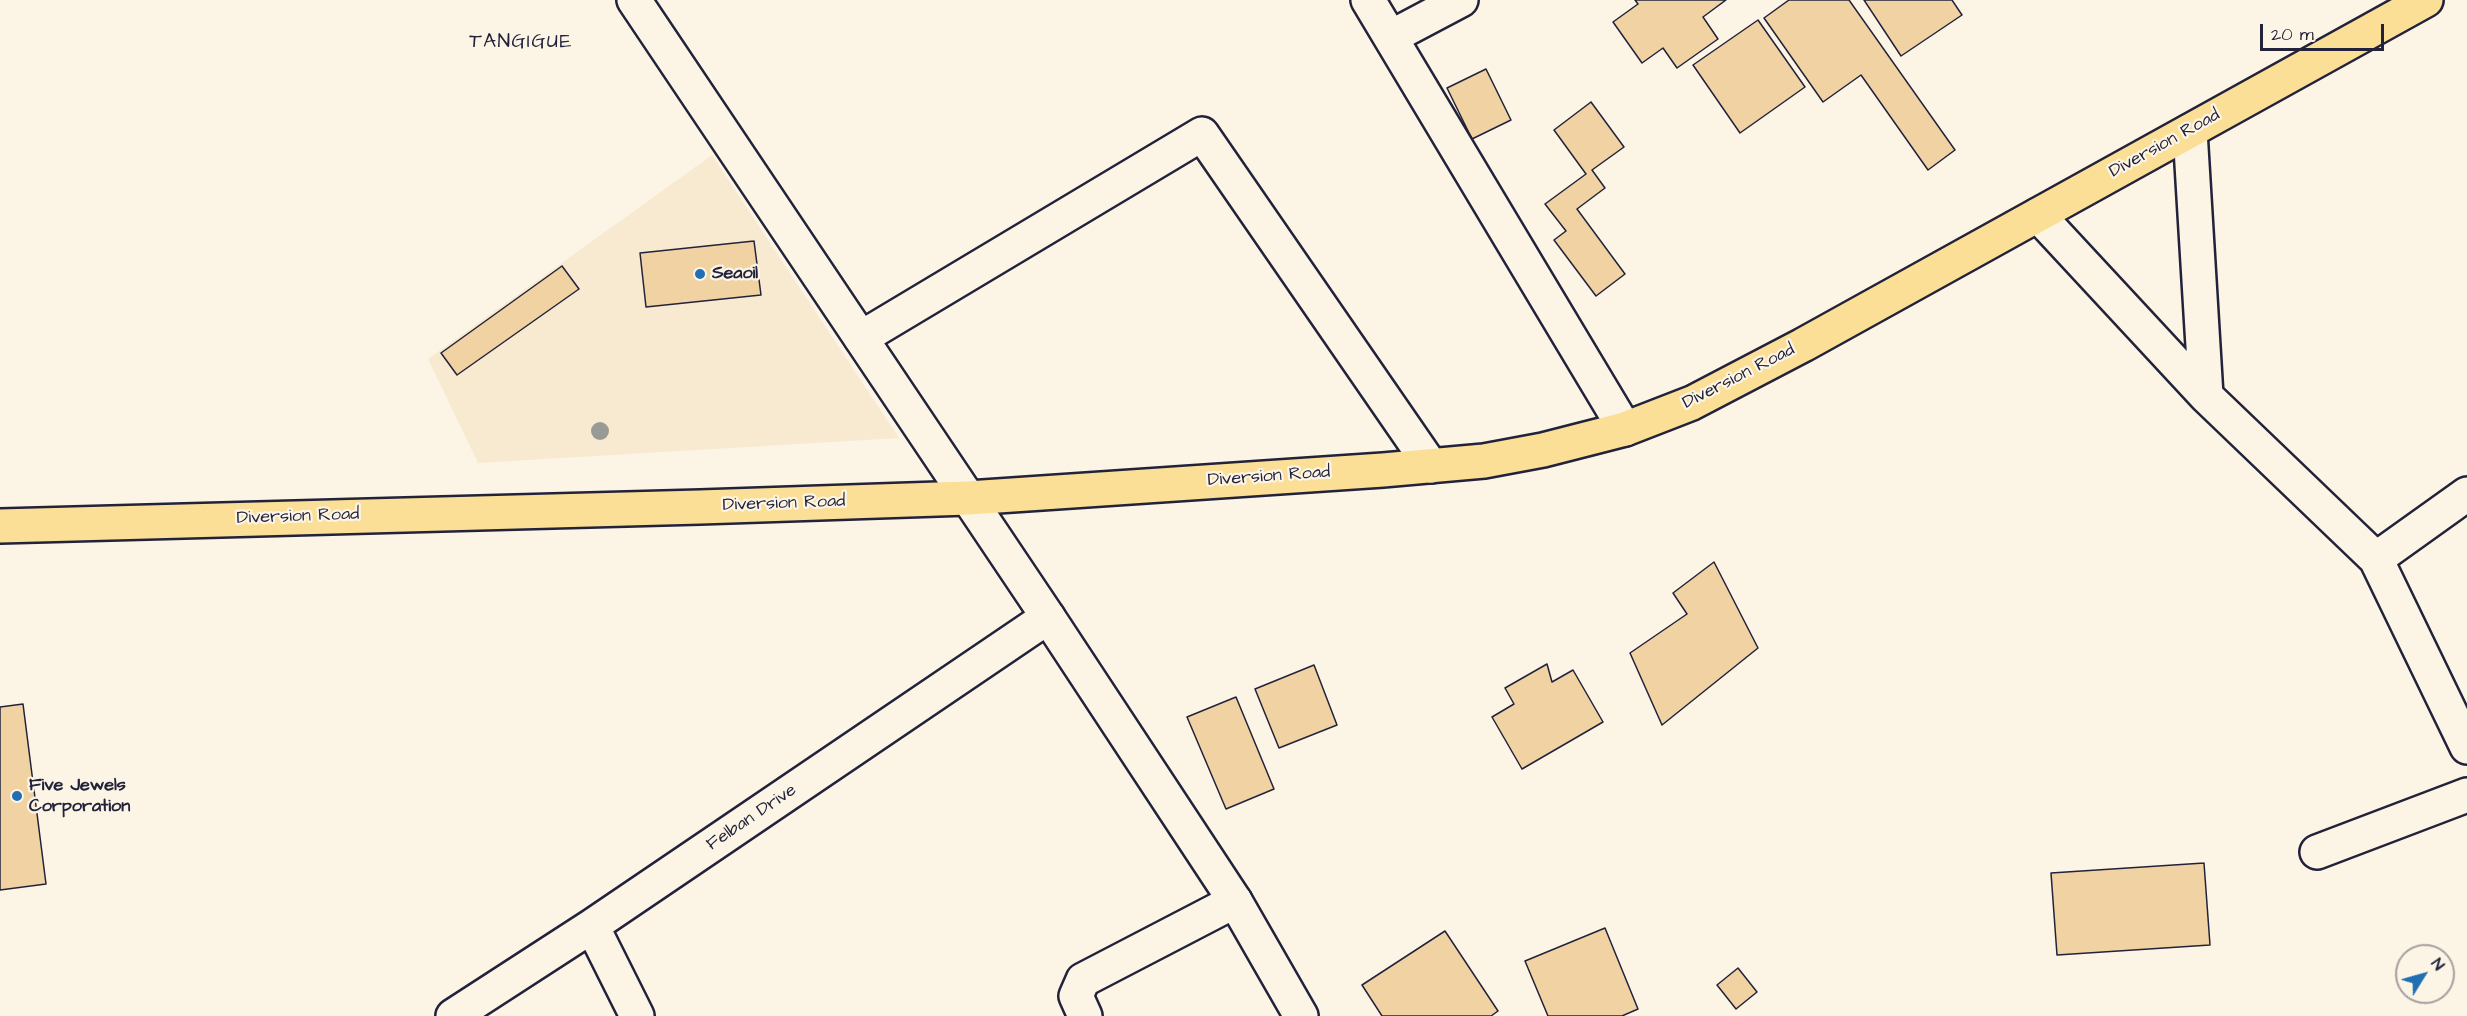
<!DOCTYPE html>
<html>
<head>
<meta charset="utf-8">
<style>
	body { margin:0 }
	#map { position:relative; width:2467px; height:1016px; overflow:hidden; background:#fcf5e5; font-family:"Architects Daughter",sans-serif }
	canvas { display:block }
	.north { position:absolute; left:2395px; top:944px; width:60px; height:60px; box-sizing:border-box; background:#fcf5e5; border:2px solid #a5a1a1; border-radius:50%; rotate:53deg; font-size:16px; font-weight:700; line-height:24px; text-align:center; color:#22223b }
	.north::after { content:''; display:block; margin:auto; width:21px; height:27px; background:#1f6fb2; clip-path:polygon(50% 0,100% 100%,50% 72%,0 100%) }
	.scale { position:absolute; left:2260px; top:24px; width:124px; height:27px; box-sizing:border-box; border:3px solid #22223b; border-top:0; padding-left:8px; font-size:18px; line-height:21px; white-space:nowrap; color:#22223b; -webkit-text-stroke:4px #fcf5e5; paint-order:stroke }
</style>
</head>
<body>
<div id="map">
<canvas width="2467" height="1016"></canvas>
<div class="north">N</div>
<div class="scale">20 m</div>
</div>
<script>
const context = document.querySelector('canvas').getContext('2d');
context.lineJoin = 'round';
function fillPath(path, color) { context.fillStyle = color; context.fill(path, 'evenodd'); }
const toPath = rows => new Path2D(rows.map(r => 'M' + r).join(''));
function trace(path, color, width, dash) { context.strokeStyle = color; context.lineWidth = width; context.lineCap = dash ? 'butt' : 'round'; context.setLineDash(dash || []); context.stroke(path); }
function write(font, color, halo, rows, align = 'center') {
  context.font = font + ' "Architects Daughter",sans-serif'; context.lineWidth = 4.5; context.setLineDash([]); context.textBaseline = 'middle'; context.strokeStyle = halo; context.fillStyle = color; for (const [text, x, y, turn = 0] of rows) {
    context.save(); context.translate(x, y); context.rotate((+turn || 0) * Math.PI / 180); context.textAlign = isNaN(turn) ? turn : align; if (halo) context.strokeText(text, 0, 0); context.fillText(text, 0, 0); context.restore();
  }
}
fillPath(toPath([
	[712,155,899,438,478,463,428,359]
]), '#f8ead1');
const building = toPath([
	[1635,0,1726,0,1703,17,1718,39,1677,68,1663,48,1642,63,1613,22,1638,4,1635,0],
	[1789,0,1849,0,1955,150,1928,170,1861,75,1823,102,1764,18,1789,0],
	[1864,0,1952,0,1962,15,1901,56,1864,0],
	[1758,20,1805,87,1740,133,1693,65,1758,20],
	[1486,69,1511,120,1472,139,1447,88,1486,69],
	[1591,102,1624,147,1592,170,1605,188,1577,209,1625,274,1596,296,1554,240,1566,231,1545,204,1586,174,1554,130,1591,102],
	[754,241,761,295,646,307,640,253,754,241],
	[562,266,579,289,457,375,441,353,562,266],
	[1714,562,1758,648,1662,725,1630,653,1687,614,1673,593,1714,562],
	[1547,664,1552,682,1573,670,1603,722,1522,769,1492,717,1514,704,1505,688,1547,664],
	[1314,665,1337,725,1279,748,1255,689,1314,665],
	[1236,697,1274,789,1226,809,1187,717,1236,697],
	[23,704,46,884,0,890,0,707,23,704],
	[2204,863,2210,945,2057,955,2051,873,2204,863],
	[1605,928,1638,1009,1622,1016,1548,1016,1525,961,1605,928],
	[1445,931,1498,1011,1491,1016,1382,1016,1362,985,1445,931],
	[1738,968,1757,992,1736,1009,1717,985,1738,968]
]);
fillPath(building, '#f0d2a3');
trace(building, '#22223b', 1.5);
const street = toPath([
	[1368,0,1625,429],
	[1391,37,1461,0],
	[2190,131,2206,396],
	[2038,215,2206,396,2376,559,2467,747],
	[861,338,1202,134,1431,466],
	[2376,559,2467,494],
	[2317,852,2467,795],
	[592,926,637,1016],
	[453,1016,592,926,1048,617],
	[1085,1016,1076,996,1083,980,1235,901]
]);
const secondary = toPath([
	[634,0,1048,617,1235,901,1301,1016]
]);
const highway = toPath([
	[0,526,700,507,968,498,1383,470,1484,461,1543,450,1625,429,1692,403,1803,345,2426,0]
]);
trace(street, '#22223b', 38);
trace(secondary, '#22223b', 38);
trace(highway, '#22223b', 38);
trace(street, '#fcf5e5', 33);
trace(secondary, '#fcf5e5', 33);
trace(highway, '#fbdf96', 33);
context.fillStyle = '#989b95';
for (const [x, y] of [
	[600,431]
]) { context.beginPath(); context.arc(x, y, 9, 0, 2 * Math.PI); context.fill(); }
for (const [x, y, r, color] of [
	[700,274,6,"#1f6fb2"],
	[17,796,6,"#1f6fb2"]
]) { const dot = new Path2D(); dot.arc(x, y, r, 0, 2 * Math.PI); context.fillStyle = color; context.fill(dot); trace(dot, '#fcf5e5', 2); }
write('18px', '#22223b', '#fcf5e5', [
	["Diversion Road",2165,144,-29],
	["Diversion Road",1739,377,-27],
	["Diversion Road",1269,477,-4],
	["Diversion Road",784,504,-2],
	["Diversion Road",298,517,-2],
	["Felban Drive",752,818,-34]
]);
write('bold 18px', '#22223b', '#fcf5e5', [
	["Seaoil",712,274],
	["Five Jewels",29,786],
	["Corporation",29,807]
], 'left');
context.letterSpacing = '1.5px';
write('20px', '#22223b', '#fcf5e5', [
	["TANGIGUE",521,43]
]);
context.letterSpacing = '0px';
</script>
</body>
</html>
